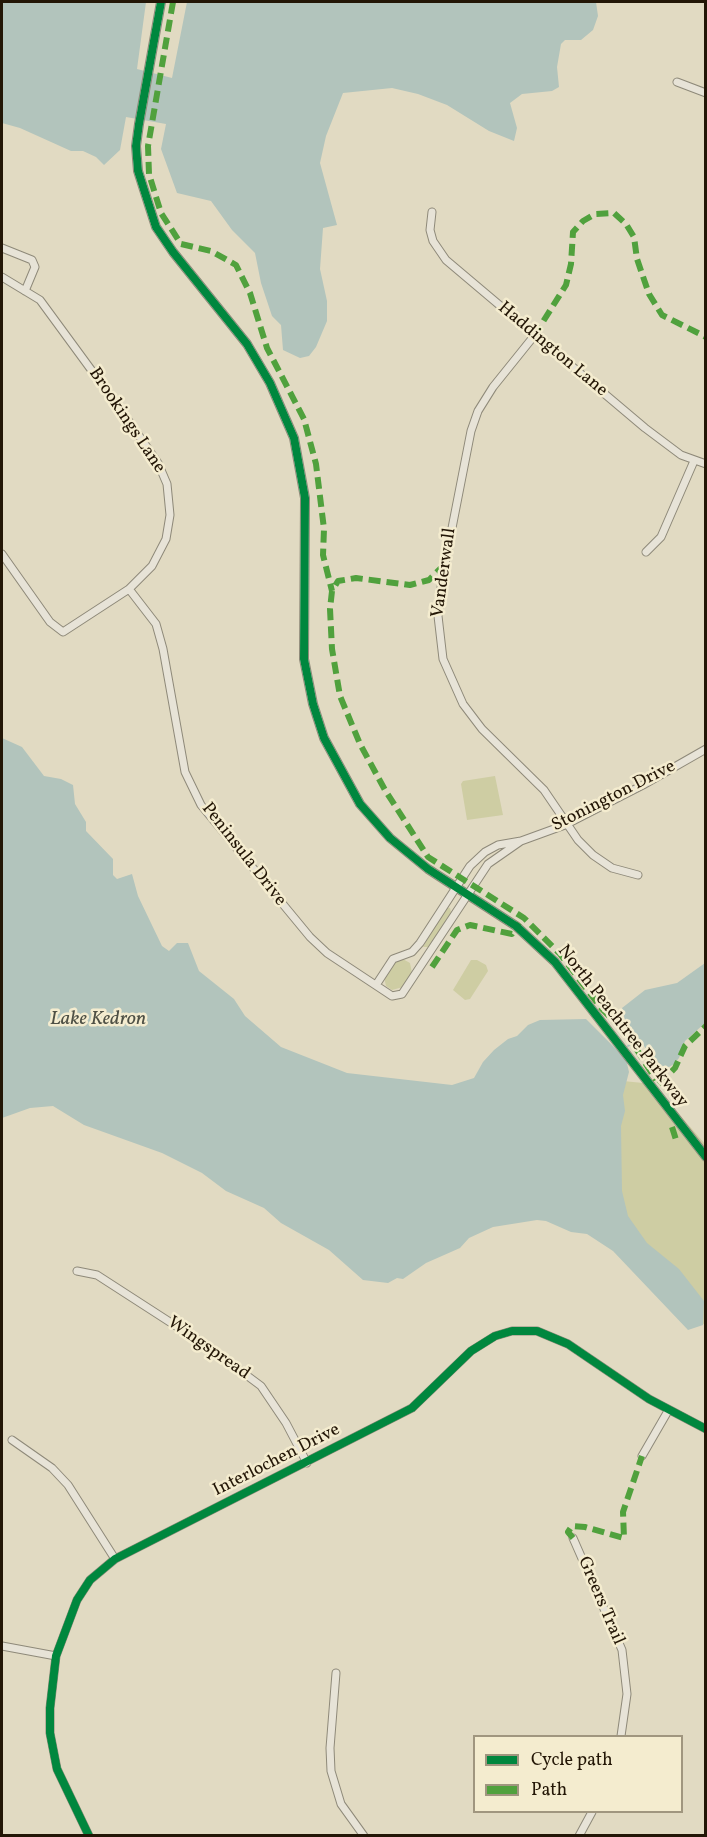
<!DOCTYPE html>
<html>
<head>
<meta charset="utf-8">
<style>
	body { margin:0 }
	#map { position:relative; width:707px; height:1837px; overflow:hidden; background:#e1dac2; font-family:Vollkorn,serif }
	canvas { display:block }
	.frame { position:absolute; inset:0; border:3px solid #231606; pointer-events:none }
	.legend { position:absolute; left:473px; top:1735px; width:210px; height:78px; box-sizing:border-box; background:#f4eccf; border:2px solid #a0967f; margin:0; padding:8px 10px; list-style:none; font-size:18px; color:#231606 }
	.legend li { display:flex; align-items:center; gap:12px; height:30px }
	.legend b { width:30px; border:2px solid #a0967f }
</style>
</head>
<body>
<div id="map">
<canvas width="707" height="1837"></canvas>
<div class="frame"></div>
<ul class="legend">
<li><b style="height:8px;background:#00873e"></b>Cycle path</li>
<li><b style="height:8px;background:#50a13d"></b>Path</li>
</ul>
</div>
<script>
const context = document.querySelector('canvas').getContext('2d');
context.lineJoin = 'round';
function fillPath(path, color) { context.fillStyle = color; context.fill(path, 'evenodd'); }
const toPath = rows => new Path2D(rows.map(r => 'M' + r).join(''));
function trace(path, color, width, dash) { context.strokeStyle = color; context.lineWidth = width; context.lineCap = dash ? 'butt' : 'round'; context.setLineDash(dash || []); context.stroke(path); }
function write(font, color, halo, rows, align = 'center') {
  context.font = font + ' Vollkorn,serif'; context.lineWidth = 5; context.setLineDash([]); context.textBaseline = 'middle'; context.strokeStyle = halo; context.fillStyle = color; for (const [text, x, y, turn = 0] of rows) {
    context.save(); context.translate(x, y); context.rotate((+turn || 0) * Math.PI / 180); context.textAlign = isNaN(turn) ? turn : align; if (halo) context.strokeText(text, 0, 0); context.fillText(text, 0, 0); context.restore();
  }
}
fillPath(toPath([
	[495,776,503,815,467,820,461,784,463,781],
	[446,907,450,908,451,912,429,947,423,947],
	[401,958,410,963,412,973,403,987,392,990,386,986,384,977,392,963],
	[477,960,486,965,488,971,470,999,465,1000,453,990,471,960],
	[613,1080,653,1084,705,1144,705,1325,690,1315,604,1239]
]), '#cecda3');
fillPath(toPath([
	[2,2,146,2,137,69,172,78,187,2,596,2,598,16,593,30,581,40,565,40,561,44,557,67,559,87,552,91,522,94,510,103,517,128,514,141,489,131,447,105,418,94,392,88,343,93,326,136,320,163,337,225,323,228,320,269,327,301,327,321,316,347,309,356,300,358,283,350,281,325,272,316,261,283,255,253,232,230,211,201,177,193,161,149,166,124,126,117,120,150,104,165,96,157,83,151,71,151,20,128,2,123],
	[2,738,22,747,44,776,61,779,73,785,75,804,86,822,86,831,113,859,113,875,117,879,132,874,138,896,162,946,169,951,177,943,188,943,199,971,234,999,245,1016,281,1047,347,1073,452,1085,474,1078,483,1062,494,1050,508,1039,517,1036,528,1025,540,1020,586,1019,626,1059,629,1072,623,1095,625,1111,621,1126,622,1191,628,1216,647,1243,679,1269,704,1301,703,1325,688,1330,613,1251,587,1234,571,1232,546,1221,537,1220,493,1227,469,1238,460,1248,426,1263,403,1279,397,1278,388,1283,363,1280,329,1250,281,1223,264,1208,226,1191,202,1173,162,1153,84,1125,53,1106,30,1108,2,1118],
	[705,963,705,1023,685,1041,679,1058,674,1064,669,1067,658,1065,625,1020,622,1008,645,990,677,983]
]), '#b2c4bc');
trace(toPath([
	[628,1046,640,1039]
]), '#b2c4bc', 2);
const minor = toPath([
	[677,82,706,93],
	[432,212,430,230,433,241,446,260,645,428,681,455,706,464],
	[2,248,32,260,35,267,25,291],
	[2,277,40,300,128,420,158,463,167,484,170,515,166,539,152,566,129,589,63,632,50,622,2,554],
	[534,336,493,387,478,411,471,431,442,579,438,616,443,659,463,704,482,729,544,790,578,840,593,855,612,868,638,875],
	[646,552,661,537,694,461],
	[129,589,156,624,163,649,185,772,201,805,310,937,327,953,392,996,402,994,488,864,521,841],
	[376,985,393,959,412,952,420,943,470,866,485,852,498,845,521,841,565,825,643,785,706,749],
	[77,1271,97,1275,210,1348,261,1386,286,1423,307,1463],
	[12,1440,52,1468,68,1485,115,1559],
	[642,1456,668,1411],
	[573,1538,622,1650,627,1694,621,1736],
	[2,1646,56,1656],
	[336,1673,330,1748,331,1771,341,1804,364,1836],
	[89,1836,57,1769,50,1733,50,1708,56,1656,77,1600,90,1580,115,1559,412,1408,471,1351,495,1336,512,1331,537,1331,568,1344,649,1399,706,1429],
	[579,1836,592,1812]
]);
const tertiary = toPath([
	[161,2,139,124,136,146,138,171,156,227,173,252,247,344,270,383,294,438,305,498,304,659,313,704,324,738,360,804,390,838,428,869,516,926,555,962,706,1157]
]);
trace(minor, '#8e8979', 9);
trace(tertiary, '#8e8979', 10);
trace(minor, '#e7e3d7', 7);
trace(tertiary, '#e7e3d7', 8);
trace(toPath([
	[173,2,148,146,149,174,161,213,181,244,211,251,236,265,250,293,267,348,304,419,316,464,324,529,323,555,332,591],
	[534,336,566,285,571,264,573,232,583,221,595,214,614,213,626,224,634,237,637,259,649,294,662,315,706,337],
	[445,564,429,580,410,585,356,578,338,581,332,591,330,609,332,649,340,696,360,744,385,790,428,857,524,918,560,954,602,1009,627,1034,656,1080],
	[432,967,457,930,470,925,512,934,519,923],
	[659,1084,675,1068,685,1046,706,1026],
	[672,1127,677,1143],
	[573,1538,568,1532,572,1526,585,1527,624,1538,623,1512,642,1456]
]), '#50a13d', 6, [12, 6]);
trace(toPath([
	[161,2,139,124,136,146,138,171,156,227,173,252,247,344,270,383,294,438,305,498,304,659,313,704,324,738,360,804,390,838,428,869,516,926,555,962,706,1157],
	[89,1836,57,1769,50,1733,50,1708,56,1656,77,1600,90,1580,115,1559,412,1408,471,1351,495,1336,512,1331,537,1331,568,1344,649,1399,706,1429]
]), '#00873e', 8);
write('18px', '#231606', '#f4eccf', [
	["Haddington Lane",552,350,40],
	["Brookings Lane",126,421,56],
	["Vanderwall",445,573,-82],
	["Stonington Drive",614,797,-27],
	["Peninsula Drive",243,855,52],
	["North Peachtree Parkway",622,1027,52],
	["Wingspread",208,1349,35],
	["Interlochen Drive",277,1461,-27],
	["Greers Trail",600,1601,67]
]);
write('italic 20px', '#4e5045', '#f4eccf', [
	["Lake Kedron",98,1020]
]);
</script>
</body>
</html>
